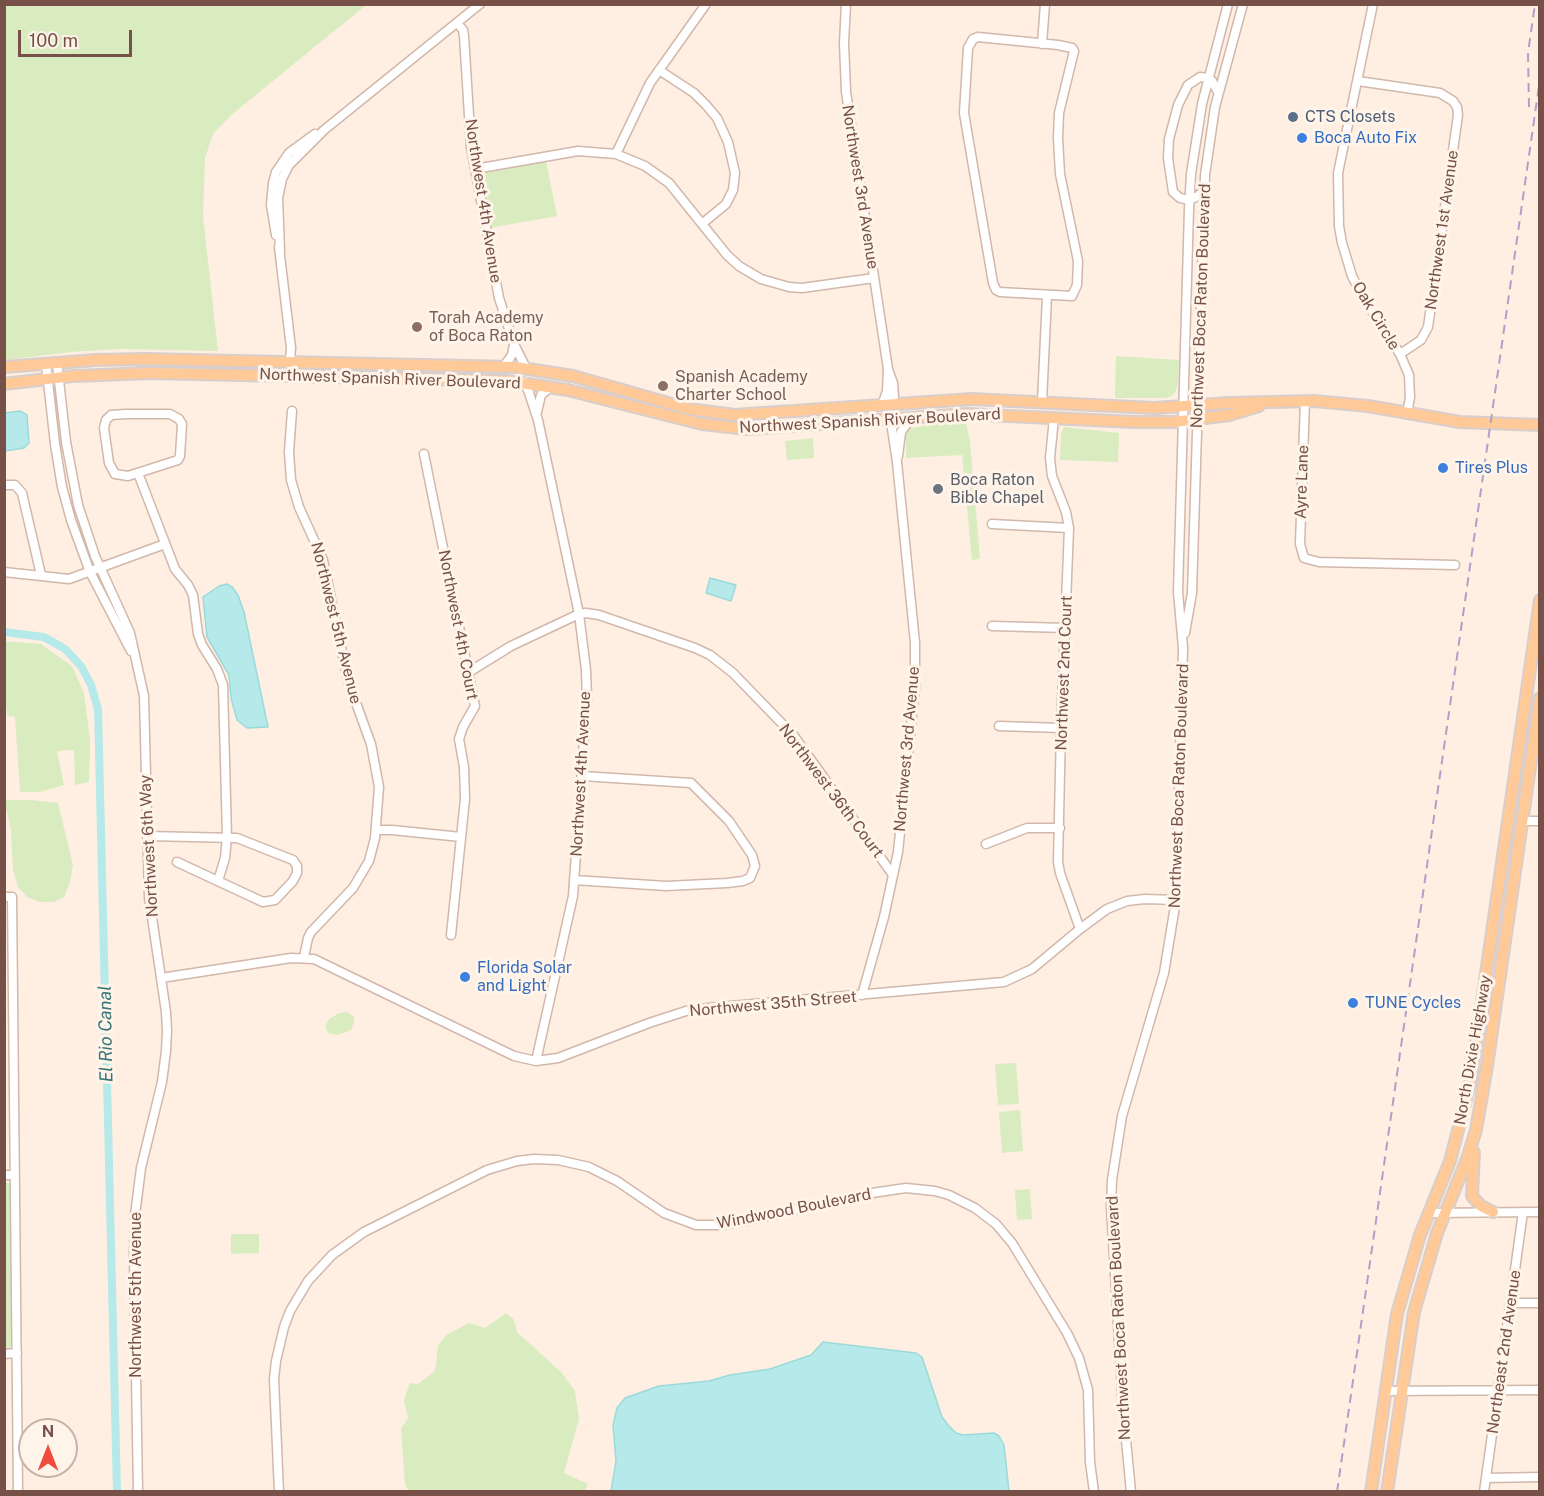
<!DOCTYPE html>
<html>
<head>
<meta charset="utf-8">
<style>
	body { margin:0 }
	#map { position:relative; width:1544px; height:1496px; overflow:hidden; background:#feefe2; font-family:"Public Sans",sans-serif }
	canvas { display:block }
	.frame { position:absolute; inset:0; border:6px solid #775147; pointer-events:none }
	.north { position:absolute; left:18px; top:1418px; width:60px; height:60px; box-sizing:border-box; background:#fff4ea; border:2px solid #c9b3a9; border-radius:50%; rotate:0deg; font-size:16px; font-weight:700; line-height:24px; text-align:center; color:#775147 }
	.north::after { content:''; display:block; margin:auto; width:21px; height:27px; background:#f04d3f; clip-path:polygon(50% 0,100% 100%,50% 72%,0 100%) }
	.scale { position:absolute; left:18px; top:30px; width:114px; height:27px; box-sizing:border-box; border:3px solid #775147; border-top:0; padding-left:8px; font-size:18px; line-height:21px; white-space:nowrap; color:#775147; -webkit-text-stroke:4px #fff4ea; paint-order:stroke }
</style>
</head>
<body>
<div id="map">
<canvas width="1544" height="1496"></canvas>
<div class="frame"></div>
<div class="north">N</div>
<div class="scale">100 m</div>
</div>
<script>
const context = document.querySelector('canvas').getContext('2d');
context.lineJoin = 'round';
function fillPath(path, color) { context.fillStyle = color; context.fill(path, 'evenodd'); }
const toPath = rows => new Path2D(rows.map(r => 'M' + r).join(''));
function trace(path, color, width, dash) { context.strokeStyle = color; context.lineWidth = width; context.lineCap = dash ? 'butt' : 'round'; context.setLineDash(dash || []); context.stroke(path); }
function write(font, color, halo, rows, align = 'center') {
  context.font = font + ' "Public Sans",sans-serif'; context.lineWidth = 6; context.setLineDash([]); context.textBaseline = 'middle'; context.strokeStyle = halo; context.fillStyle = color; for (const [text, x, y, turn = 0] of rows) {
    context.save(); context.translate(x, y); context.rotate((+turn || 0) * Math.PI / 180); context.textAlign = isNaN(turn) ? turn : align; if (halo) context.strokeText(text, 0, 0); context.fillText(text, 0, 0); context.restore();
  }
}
fillPath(toPath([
	[4,5,366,5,230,116,213,134,205,158,203,216,218,351,120,349,71,352,5,360],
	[546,161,557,216,489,228,482,189,483,179,486,173],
	[1116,356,1179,360,1178,382,1176,391,1173,395,1166,398,1115,398],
	[966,423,970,441,980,559,972,560,962,455,906,458,906,435,908,429,933,424],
	[1064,427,1119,433,1118,462,1060,460,1061,434],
	[813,438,814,458,787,460,785,441],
	[4,641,41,644,72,666,84,693,90,740,89,782,75,785,74,750,57,751,64,785,40,792,20,792,15,717,8,716,5,704],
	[5,800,31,800,58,803,73,865,70,882,64,897,54,902,40,902,27,897,18,887,13,870,11,831,7,811,5,810],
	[347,1012,354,1017,354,1023,351,1030,337,1035,328,1033,325,1026,329,1019,339,1013],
	[1016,1063,1019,1104,998,1105,995,1064],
	[1020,1110,1023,1151,1002,1153,999,1112],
	[4,1180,11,1185,12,1344,8,1350,5,1350],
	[1030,1189,1032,1219,1017,1220,1015,1190],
	[231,1234,259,1234,259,1253,231,1254],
	[506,1313,514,1320,517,1332,561,1372,575,1391,579,1419,564,1473,588,1484,585,1491,409,1491,405,1485,401,1429,408,1418,404,1400,410,1383,418,1384,435,1371,438,1346,446,1335,469,1323,485,1328]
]), '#d8ecc0');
const water = toPath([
	[20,411,27,415,29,443,24,448,5,451,5,413,20,411],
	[710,578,736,585,731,601,706,593,710,578],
	[227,584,232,587,238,595,244,612,268,727,247,728,237,720,231,698,229,675,207,637,203,597,219,586,227,584],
	[823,1342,916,1353,922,1357,942,1417,948,1425,956,1433,963,1435,994,1433,999,1436,1004,1445,1009,1491,611,1491,616,1461,613,1425,617,1408,625,1398,659,1386,709,1381,730,1375,770,1369,811,1355,823,1342]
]);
fillPath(water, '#b6e9e9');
trace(water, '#9bdadb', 1.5);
trace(toPath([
	[4,632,44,637,65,649,81,666,91,685,98,709,117,1492]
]), '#b6e9e9', 8);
const minor = toPath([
	[846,4,844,43,846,92,888,369,893,383,894,396,890,404],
	[1373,4,1338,173,1339,226,1342,243,1352,276,1364,299,1400,354,1409,375,1410,397,1407,414],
	[457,23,463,30,464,36,471,147,499,298,514,344,526,368],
	[978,37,1058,45,1072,48,1074,51,1059,113,1058,138,1060,174,1078,261,1077,285,1072,296,1000,292,996,290,993,283,964,113,968,48,973,39,978,37],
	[1042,44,1045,4],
	[659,70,694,93,706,105,717,118,728,142,735,173,733,190,726,204,703,223],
	[1358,81,1440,93,1453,101,1457,107,1458,115,1428,327,1421,340,1400,354],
	[616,154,650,83,706,4],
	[475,169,578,151,616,154,645,166,669,183,727,255,739,266,761,279,789,287,802,288,874,278],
	[1203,191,1198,196,1189,200,1180,198,1173,192,1168,158,1169,139,1178,105,1188,85,1200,77,1208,78,1212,81,1218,92],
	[276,235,271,205,273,183,276,172,289,153,315,134],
	[279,247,291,348,290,361],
	[280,251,278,198,282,179,289,165,324,130,480,4],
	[57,363,66,442,78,505,95,556,130,633,144,696,149,897,166,1012,167,1031,166,1051,162,1082,141,1168,135,1215,134,1257,138,1492],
	[46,364,55,444,62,487,71,520,90,572,131,651],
	[504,366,512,355,514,344],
	[524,382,528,390,538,420,579,614,586,670,587,698,573,896,536,1061],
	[1305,401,1300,544,1304,558,1319,562,1455,565],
	[1042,402,1047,296],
	[882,405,887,391,888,369],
	[292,411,289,452,291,480,299,507,323,560,348,681,371,744,379,787,375,838,369,861,353,888,311,932,308,938,304,957],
	[537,412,541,395,551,387],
	[126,414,170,414,179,419,182,424,180,456,178,460,128,476,115,474,109,463,104,428,106,420,111,415,126,414],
	[1054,418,1050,458,1052,476,1066,512,1069,528,1061,728,1058,862,1060,873,1080,929],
	[424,454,475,706,463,727,459,739,464,767,465,799,451,935],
	[898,456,901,432,911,418],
	[138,473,175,569,188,585,193,595,198,634,202,645,217,669,223,685,227,837,225,858,218,881],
	[4,485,15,485,22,493,41,575],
	[992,524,1069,528],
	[4,572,69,579,165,544],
	[992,626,1066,628],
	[1185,633,1192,593,1205,175,1215,107,1243,4],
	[469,672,511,646,579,614,586,613,599,615,695,648,710,655,733,673,794,736,893,875],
	[999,726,1061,728],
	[1522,821,1540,821],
	[376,830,392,830,461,837],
	[147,836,237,838,293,860,297,866,297,873,293,881,275,900,263,902,177,862],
	[986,844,1027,828,1060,828],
	[574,880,666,886,727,883,743,881,750,878,755,866,752,855,729,821,691,783,582,776],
	[4,897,12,897,18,1492],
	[161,978,291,958,314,959,514,1056,536,1061,558,1058,649,1023,686,1011,708,1008,1004,982,1032,969,1080,929,1107,909,1127,901,1145,899,1176,900],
	[862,995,884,917,898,852,915,687,915,643,897,462,892,429,896,419],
	[4,1175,14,1175],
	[1428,1213,1540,1212],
	[1511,1303,1540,1303],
	[4,1354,17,1353],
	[1385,1391,1540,1390],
	[1486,1478,1540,1477],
	[279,1492,274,1379,276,1361,284,1327,290,1311,308,1281,332,1255,364,1232,487,1170,517,1161,534,1159,558,1160,589,1167,617,1181,664,1213,696,1225,722,1225,750,1220,872,1193,906,1188,935,1191,949,1195,975,1208,996,1224,1012,1243,1067,1333,1079,1358,1088,1390,1090,1462,1094,1492],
	[1131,1492,1123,1409,1111,1207,1112,1180,1122,1116,1164,973,1176,900,1183,648,1178,592,1189,209,1191,174,1202,104,1228,4],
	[1484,1492,1523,1212]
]);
const major = toPath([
	[4,367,96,360,145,359,515,367,573,376,689,409,734,415,972,399,1154,408,1228,403,1314,401,1368,406,1460,422,1540,425],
	[4,384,73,376,151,373,507,381,568,390,702,424,747,429,967,414,1134,422,1174,422,1229,415,1259,406],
	[1474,1152,1472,1196,1481,1206,1493,1212],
	[1371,1492,1397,1314,1420,1235,1450,1161,1470,1084,1540,600],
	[1387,1492,1414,1312,1437,1233,1467,1159,1476,1130,1487,1066,1540,698]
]);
trace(minor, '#d2b7ab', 11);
trace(major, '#d9cecb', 14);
trace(minor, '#fff', 8);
trace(major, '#ffca98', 10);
trace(toPath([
	[1529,107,1528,53,1535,4],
	[1337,1492,1540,79]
]), '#b0a0c8', 2, [9, 6]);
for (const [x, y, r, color] of [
	[1293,117,6,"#5c6f8a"],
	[1302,138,6,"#3f7fe0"],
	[417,327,6,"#8d6e63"],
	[663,386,6,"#8d6e63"],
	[1443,468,6,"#3f7fe0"],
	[938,489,6,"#6b7280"],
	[465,977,6,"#3f7fe0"],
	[1353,1003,6,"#3f7fe0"]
]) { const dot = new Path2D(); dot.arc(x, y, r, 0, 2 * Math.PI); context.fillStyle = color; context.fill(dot); trace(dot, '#fff4ea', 2); }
write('16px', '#4e5e75', '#fff4ea', [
	["CTS Closets",1305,117]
], 'left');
write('16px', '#366cbe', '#fff4ea', [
	["Boca Auto Fix",1314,138],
	["Tires Plus",1455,468],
	["Florida Solar",477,968],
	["and Light",477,986],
	["TUNE Cycles",1365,1003]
], 'left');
write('16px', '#775147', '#fff4ea', [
	["Northwest 3rd Avenue",860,187,81],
	["Northwest 4th Avenue",483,201,81],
	["Northwest 1st Avenue",1442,230,-82],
	["Northwest Boca Raton Boulevard",1201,306,-88],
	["Oak Circle",1376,316,59],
	["Northwest Spanish River Boulevard",390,379,2],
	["Northwest Spanish River Boulevard",870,421,-3],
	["Ayre Lane",1302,482,-88],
	["Northwest 5th Avenue",336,623,76],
	["Northwest 4th Court",458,625,79],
	["Northwest 2nd Court",1064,673,-88],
	["Northwest 3rd Avenue",907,749,-85],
	["Northwest 4th Avenue",581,774,-87],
	["Northwest Boca Raton Boulevard",1179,786,-88],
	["Northwest 36th Court",831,791,53],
	["Northwest 6th Way",149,846,-93],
	["Northwest 35th Street",773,1004,-5],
	["North Dixie Highway",1473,1050,-80],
	["Windwood Boulevard",794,1209,-11],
	["Northwest 5th Avenue",136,1295,-90],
	["Northwest Boca Raton Boulevard",1119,1318,-93],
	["Northeast 2nd Avenue",1504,1352,-82]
]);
write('16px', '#785e54', '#fff4ea', [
	["Torah Academy",429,318],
	["of Boca Raton",429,336],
	["Spanish Academy",675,377],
	["Charter School",675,395]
], 'left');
write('16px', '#5b616d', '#fff4ea', [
	["Boca Raton",950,480],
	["Bible Chapel",950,498]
], 'left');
write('italic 18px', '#377576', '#fff4ea', [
	["El Rio Canal",106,1034,-91]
]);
</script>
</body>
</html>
